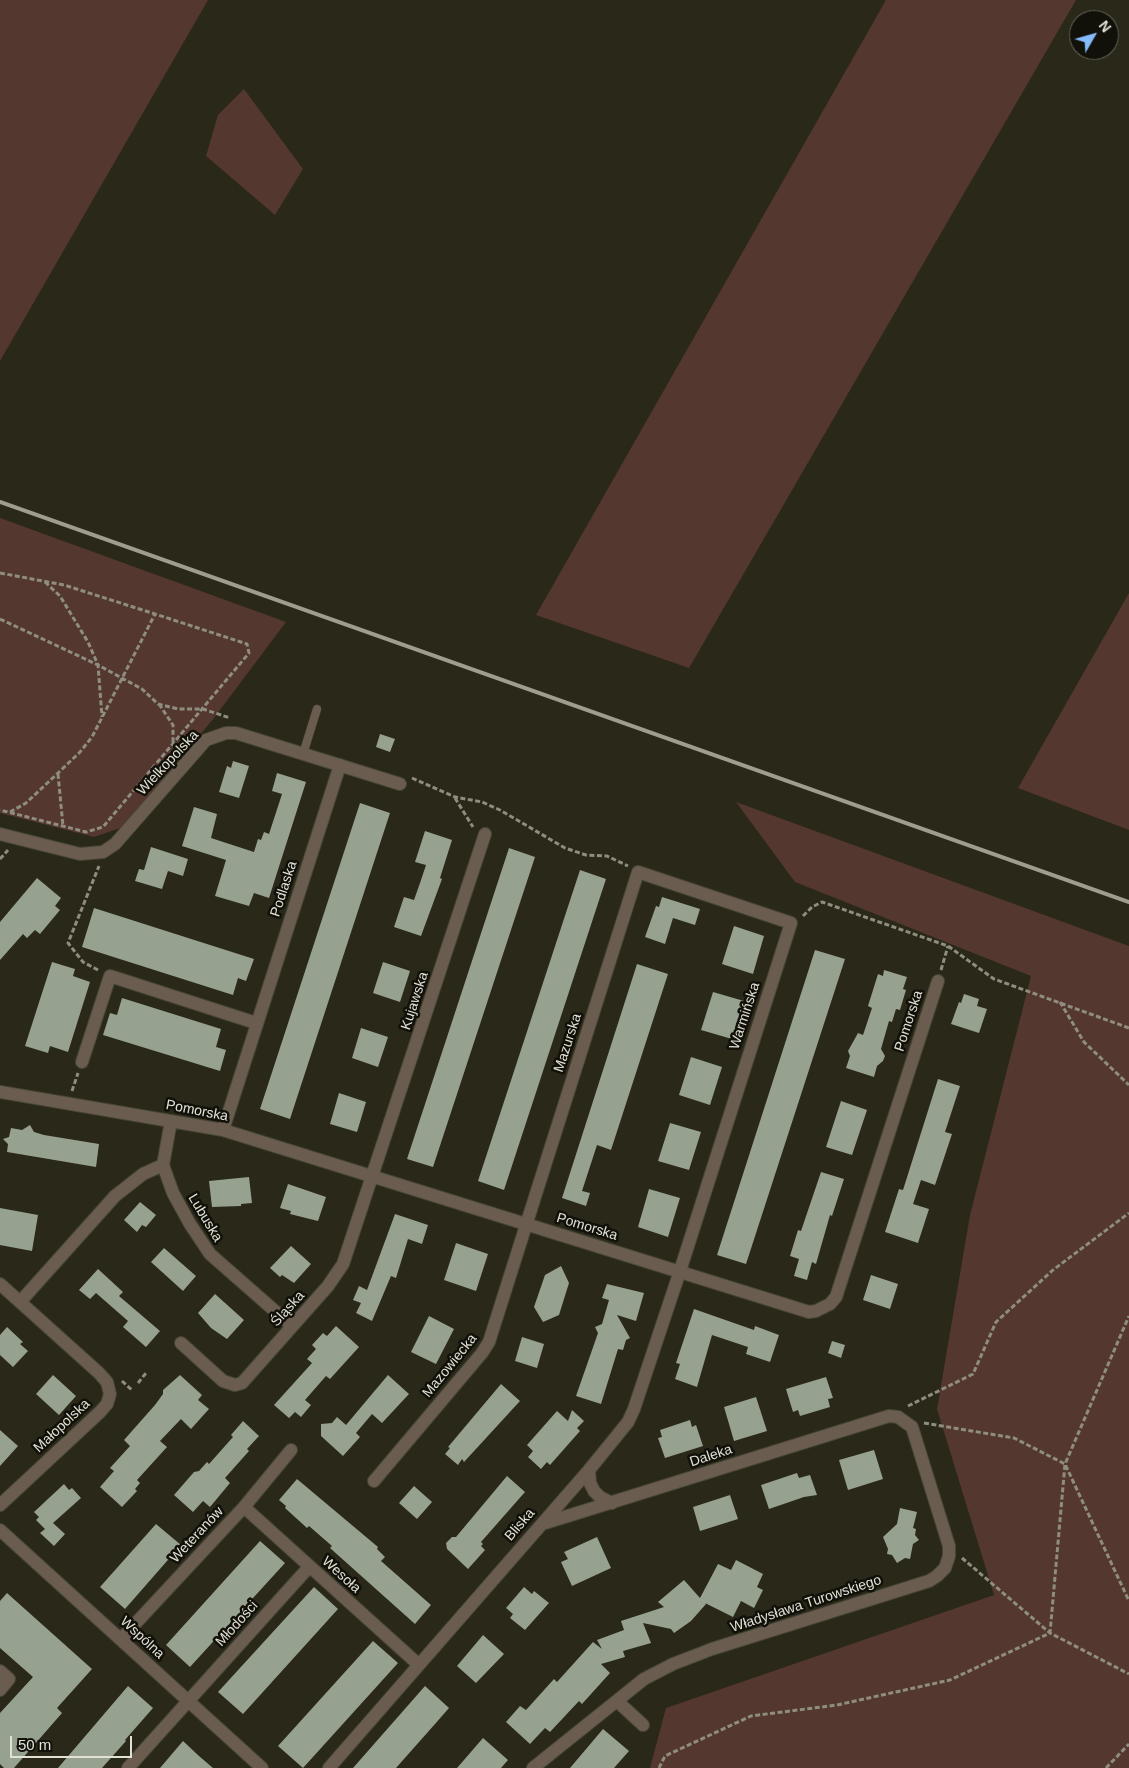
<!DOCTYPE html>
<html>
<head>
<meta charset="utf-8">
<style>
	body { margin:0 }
	#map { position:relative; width:1129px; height:1768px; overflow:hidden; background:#2a2818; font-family:Helvetica,sans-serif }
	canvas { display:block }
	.north { position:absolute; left:1069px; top:10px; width:50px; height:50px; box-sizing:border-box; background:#111009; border:1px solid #65645b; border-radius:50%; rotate:52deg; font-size:14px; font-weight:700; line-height:20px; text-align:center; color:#e2e1d6 }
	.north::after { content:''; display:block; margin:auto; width:18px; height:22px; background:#86bbfb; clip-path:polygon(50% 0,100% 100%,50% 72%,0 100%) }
	.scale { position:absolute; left:10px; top:1736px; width:122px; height:22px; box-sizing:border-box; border:2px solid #e2e1d6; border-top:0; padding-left:6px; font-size:15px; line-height:18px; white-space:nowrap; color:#e2e1d6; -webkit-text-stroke:4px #111009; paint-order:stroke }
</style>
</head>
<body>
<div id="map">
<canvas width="1129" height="1768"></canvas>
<div class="north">N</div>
<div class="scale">50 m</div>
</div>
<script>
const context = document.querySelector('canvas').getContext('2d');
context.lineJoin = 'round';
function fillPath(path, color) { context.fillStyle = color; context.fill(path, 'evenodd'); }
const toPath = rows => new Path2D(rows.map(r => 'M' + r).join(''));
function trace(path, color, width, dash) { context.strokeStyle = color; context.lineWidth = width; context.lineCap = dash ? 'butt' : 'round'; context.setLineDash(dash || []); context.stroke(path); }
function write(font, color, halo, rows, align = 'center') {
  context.font = font + ' Helvetica,sans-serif'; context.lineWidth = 5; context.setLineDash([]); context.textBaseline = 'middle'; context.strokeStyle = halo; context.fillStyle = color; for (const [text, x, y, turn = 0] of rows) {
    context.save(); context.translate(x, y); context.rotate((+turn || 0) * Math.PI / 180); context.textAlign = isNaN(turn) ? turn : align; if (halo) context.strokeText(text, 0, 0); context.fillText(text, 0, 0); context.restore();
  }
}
fillPath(toPath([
	[0,0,208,0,0,361],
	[886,0,1076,0,689,668,536,615],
	[244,89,303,169,275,215,206,156,218,115],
	[0,518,286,622,214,718,123,827,94,837,0,813],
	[1129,593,1129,830,1018,788],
	[736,802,1129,946,1129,1768,650,1768,666,1708,994,1595,937,1409,970,1215,1031,976,795,882]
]), '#54372e');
fillPath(toPath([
	[380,734,395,739,390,752,376,747],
	[233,761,249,766,239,798,219,792,227,766,231,768],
	[277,773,306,782,269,898,254,893,249,906,215,896,226,860,182,846,194,807,217,814,211,838,254,852,258,839,261,840,264,832,269,834,282,794,272,791],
	[360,803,390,813,290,1119,260,1109],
	[425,831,452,840,440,878,442,879,421,936,394,927,404,897,414,900,420,883,426,865,415,862],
	[151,847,188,859,183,876,168,871,162,889,135,881,139,869,144,870],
	[509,848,535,857,433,1167,407,1159],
	[580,870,606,879,504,1190,478,1181],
	[37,878,61,898,55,906,60,910,40,934,35,930,27,938,23,934,0,960,0,922],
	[662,897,700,909,695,925,673,918,665,944,645,937,656,906,659,907],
	[94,908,254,959,246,981,238,978,233,995,82,947],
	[734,926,764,936,753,974,722,964],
	[815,950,845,959,746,1264,717,1255],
	[52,962,75,969,73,976,90,982,68,1052,50,1046,48,1053,25,1046],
	[383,962,410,971,400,1002,373,993],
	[637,964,668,974,611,1150,597,1145,582,1191,590,1193,586,1206,562,1198],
	[884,970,907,977,903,989,906,990,900,1010,896,1009,892,1022,889,1021,881,1049,885,1056,883,1061,877,1066,874,1077,846,1068,850,1056,848,1051,858,1033,863,1035,872,1008,868,1006,878,974,883,976],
	[713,992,744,1001,732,1039,701,1030],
	[964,994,979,999,977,1006,987,1009,979,1033,951,1024,959,1002,961,1003],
	[122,998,221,1029,216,1047,226,1050,220,1071,103,1035,110,1013,117,1015],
	[361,1028,388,1037,378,1067,352,1058],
	[691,1057,722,1067,710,1105,679,1095],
	[938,1079,960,1086,945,1132,952,1134,935,1185,921,1180,913,1204,929,1209,918,1243,885,1232,899,1189,903,1190],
	[339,1093,366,1102,357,1132,330,1124],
	[841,1101,867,1110,852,1155,826,1147],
	[670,1123,701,1132,689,1170,658,1161],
	[30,1125,34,1132,44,1135,99,1144,96,1167,7,1152,8,1144,3,1139,9,1137,11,1128,22,1130],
	[821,1172,844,1179,832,1216,830,1215,816,1264,812,1262,807,1280,794,1276,799,1259,790,1256,798,1230,801,1231],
	[249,1177,252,1203,241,1204,241,1206,212,1207,209,1181],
	[288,1184,326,1197,318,1221,290,1214,291,1211,280,1208],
	[649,1189,680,1198,668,1237,638,1227],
	[140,1202,156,1215,146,1227,142,1225,137,1232,124,1220],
	[0,1208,38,1215,32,1251,0,1245],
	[395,1214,428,1225,422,1244,408,1239,396,1278,391,1276,372,1321,356,1313,361,1303,353,1300,359,1286,367,1290],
	[456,1243,488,1254,476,1291,444,1280],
	[291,1246,311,1264,294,1283,282,1275,280,1277,270,1268],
	[164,1248,196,1276,183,1291,151,1262],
	[561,1266,569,1283,559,1315,543,1322,534,1307,545,1275],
	[98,1269,123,1292,119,1296,160,1331,146,1347,123,1327,128,1321,96,1293,90,1299,79,1290],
	[871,1275,898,1284,890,1309,863,1300],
	[607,1284,644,1293,636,1321,617,1315,630,1338,626,1340,623,1350,618,1349,601,1404,576,1396,598,1333,595,1327,602,1324,609,1300,602,1298],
	[215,1294,244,1320,227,1339,211,1328,198,1313],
	[694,1309,754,1330,755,1326,779,1335,770,1362,746,1354,748,1347,712,1335,697,1387,675,1379,680,1364,676,1363],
	[429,1316,454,1329,436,1364,411,1352],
	[336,1326,359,1347,330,1379,326,1376,305,1400,311,1405,301,1417,295,1412,289,1418,274,1405,312,1363,307,1359,316,1349,312,1345,323,1333,327,1336],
	[7,1327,23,1342,20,1344,28,1351,13,1367,0,1355,0,1335],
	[522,1337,544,1344,537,1368,515,1361],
	[832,1341,845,1345,841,1358,828,1353],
	[53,1375,76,1396,59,1415,36,1394],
	[180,1375,202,1395,198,1400,209,1409,191,1429,181,1419,160,1441,167,1447,137,1480,140,1483,135,1489,137,1491,122,1507,100,1487,114,1471,110,1468,130,1446,124,1440,155,1405,163,1394,163,1390],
	[388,1375,409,1394,382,1423,372,1414,356,1433,360,1437,343,1456,321,1436,321,1424,332,1423,337,1417,346,1425],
	[826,1377,833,1398,828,1399,830,1407,800,1416,798,1410,793,1412,786,1389],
	[501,1384,520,1401,464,1462,462,1459,458,1465,445,1454,450,1448,448,1447],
	[756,1397,767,1431,734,1441,724,1407],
	[572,1410,584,1421,577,1428,580,1431,550,1465,547,1462,541,1469,528,1457,533,1451,527,1445,557,1411,568,1421],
	[690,1420,692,1427,696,1425,703,1446,665,1458,658,1438,662,1437,660,1430],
	[243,1421,259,1436,247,1449,249,1451,225,1478,230,1483,210,1507,203,1501,193,1512,174,1495,194,1472,199,1471,207,1462,209,1464,233,1437,231,1435],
	[0,1430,18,1446,0,1466],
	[874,1450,883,1479,848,1490,839,1460],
	[797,1473,799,1478,810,1475,817,1495,804,1497,769,1509,761,1485],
	[507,1476,525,1492,481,1542,483,1544,481,1546,485,1550,468,1569,447,1549,446,1543,452,1537,456,1537],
	[297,1479,378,1547,377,1549,385,1557,381,1561,431,1605,415,1624,330,1548,332,1546,309,1526,307,1528,285,1508,286,1506,279,1500],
	[64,1484,69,1490,72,1488,81,1498,53,1523,65,1534,54,1546,40,1533,45,1529,36,1520,39,1517,34,1512],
	[414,1486,432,1502,417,1519,399,1503],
	[730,1495,738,1519,700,1531,693,1507],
	[900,1508,917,1512,913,1528,916,1529,915,1535,919,1540,913,1544,910,1559,905,1558,897,1563,892,1555,887,1554,888,1549,883,1537,897,1524],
	[156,1524,181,1545,125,1609,100,1587],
	[597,1537,611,1568,572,1586,561,1562,568,1559,564,1552],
	[260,1541,285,1563,190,1667,166,1645],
	[736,1560,763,1574,757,1587,763,1590,754,1608,741,1601,733,1617,705,1603,706,1604,691,1621,674,1633,671,1629,643,1623,651,1643,623,1651,625,1657,601,1664,610,1673,582,1704,579,1701,550,1732,545,1728,530,1744,506,1722,520,1706,526,1710,554,1679,557,1682,593,1642,602,1649,597,1640,624,1630,621,1621,664,1607,658,1602,684,1580,700,1598,718,1564,731,1570],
	[314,1587,338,1609,243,1714,218,1692],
	[524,1587,532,1594,534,1591,549,1603,525,1630,510,1618,513,1614,506,1608],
	[7,1593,92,1669,57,1708,62,1713,14,1768,4,1768,0,1764,0,1713,33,1677,0,1648,0,1601],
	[483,1635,504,1654,476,1683,457,1666],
	[373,1641,398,1663,303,1768,278,1746],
	[128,1686,153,1708,125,1740,126,1741,102,1768,58,1768],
	[425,1686,449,1708,435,1724,396,1768,353,1768],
	[603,1729,629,1751,614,1768,570,1768],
	[483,1738,508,1760,501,1768,457,1768],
	[183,1741,199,1756,213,1768,160,1768]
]), '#97a18f');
const lane = toPath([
	[303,754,317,709]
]);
const street = toPath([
	[0,834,80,854,103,852,115,844,206,740,226,733,236,733,400,784],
	[82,1062,110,976,256,1023],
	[0,1092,223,1130,809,1312,816,1311,830,1304,836,1297,938,981],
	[171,1121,163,1165,173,1193,190,1224,210,1254,292,1326],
	[223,1130,340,765],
	[0,1284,99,1373,107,1382,110,1394,107,1404,100,1412,0,1505],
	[20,1302,115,1196,143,1174,163,1165],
	[181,1343,223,1381,235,1385,242,1383,328,1286,343,1264,485,834],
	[589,1470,590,1483,594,1491,600,1497,612,1503],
	[244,1507,419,1665],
	[0,1530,262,1768],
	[121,1639,244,1507,291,1450],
	[0,1671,9,1679,0,1690],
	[617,1701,643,1725],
	[128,1768,309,1567],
	[329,1768,589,1470,628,1422,634,1409,680,1271,791,923,638,872,489,1342,482,1353,374,1481],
	[533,1768,644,1679,673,1664,712,1649,929,1581,937,1576,945,1568,949,1556,949,1546,912,1427,898,1417,889,1416,542,1524]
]);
trace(lane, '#474636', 9);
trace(street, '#474636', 14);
trace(toPath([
	[0,573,64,585,155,614,247,644,249,653,103,827,86,832,0,810],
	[45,582,60,596,88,642,98,665,102,717],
	[0,619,98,665,142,689,158,704,178,709,203,709,230,718],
	[159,704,173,725,173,743],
	[58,774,63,826],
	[412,778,455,797,482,802,500,810,565,848,586,855,607,856,628,866],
	[455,798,473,827],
	[10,812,26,803,58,773,80,752,92,737,155,614],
	[0,859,8,850],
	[803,916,812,907,822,902,948,946,994,979,1129,1028],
	[98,970,83,962,68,943,99,866],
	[941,970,948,946],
	[1060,1002,1084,1042,1129,1085],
	[72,1091,78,1073],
	[122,1381,133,1391],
	[138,1383,146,1373],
	[908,1406,973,1374,996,1322,1053,1270,1129,1213],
	[924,1423,1014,1438,1065,1464,1129,1601],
	[962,1558,1050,1633,1129,1674],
	[659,1768,665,1756,751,1716,837,1705,950,1680,1050,1633,1065,1464,1129,1316],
	[1106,1768,1129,1744]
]), '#8f8d80', 3, [5, 2.5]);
trace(lane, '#6a5d4f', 8);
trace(street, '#6a5d4f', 12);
trace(toPath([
	[0,502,1129,902]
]), '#9e9d90', 4);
write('14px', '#e2e1d6', '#111009', [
	["Wielkopolska",168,763,-47],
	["Podlaska",284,889,-72],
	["Kujawska",415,1001,-72],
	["Warmińska",745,1016,-72],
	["Pomorska",909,1021,-72],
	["Mazurska",568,1043,-72],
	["Pomorska",197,1111,11],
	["Lubuska",205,1218,59],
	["Pomorska",587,1227,17],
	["Śląska",288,1309,-48],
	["Mazowiecka",450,1366,-51],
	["Małopolska",62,1426,-43],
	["Daleka",711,1456,-18],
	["Bliska",520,1525,-49],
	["Weteranów",197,1535,-47],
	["Wesoła",341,1575,42],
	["Władysława Turowskiego",806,1604,-18],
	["Młodości",237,1624,-48],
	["Wspólna",142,1638,43]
]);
</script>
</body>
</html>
